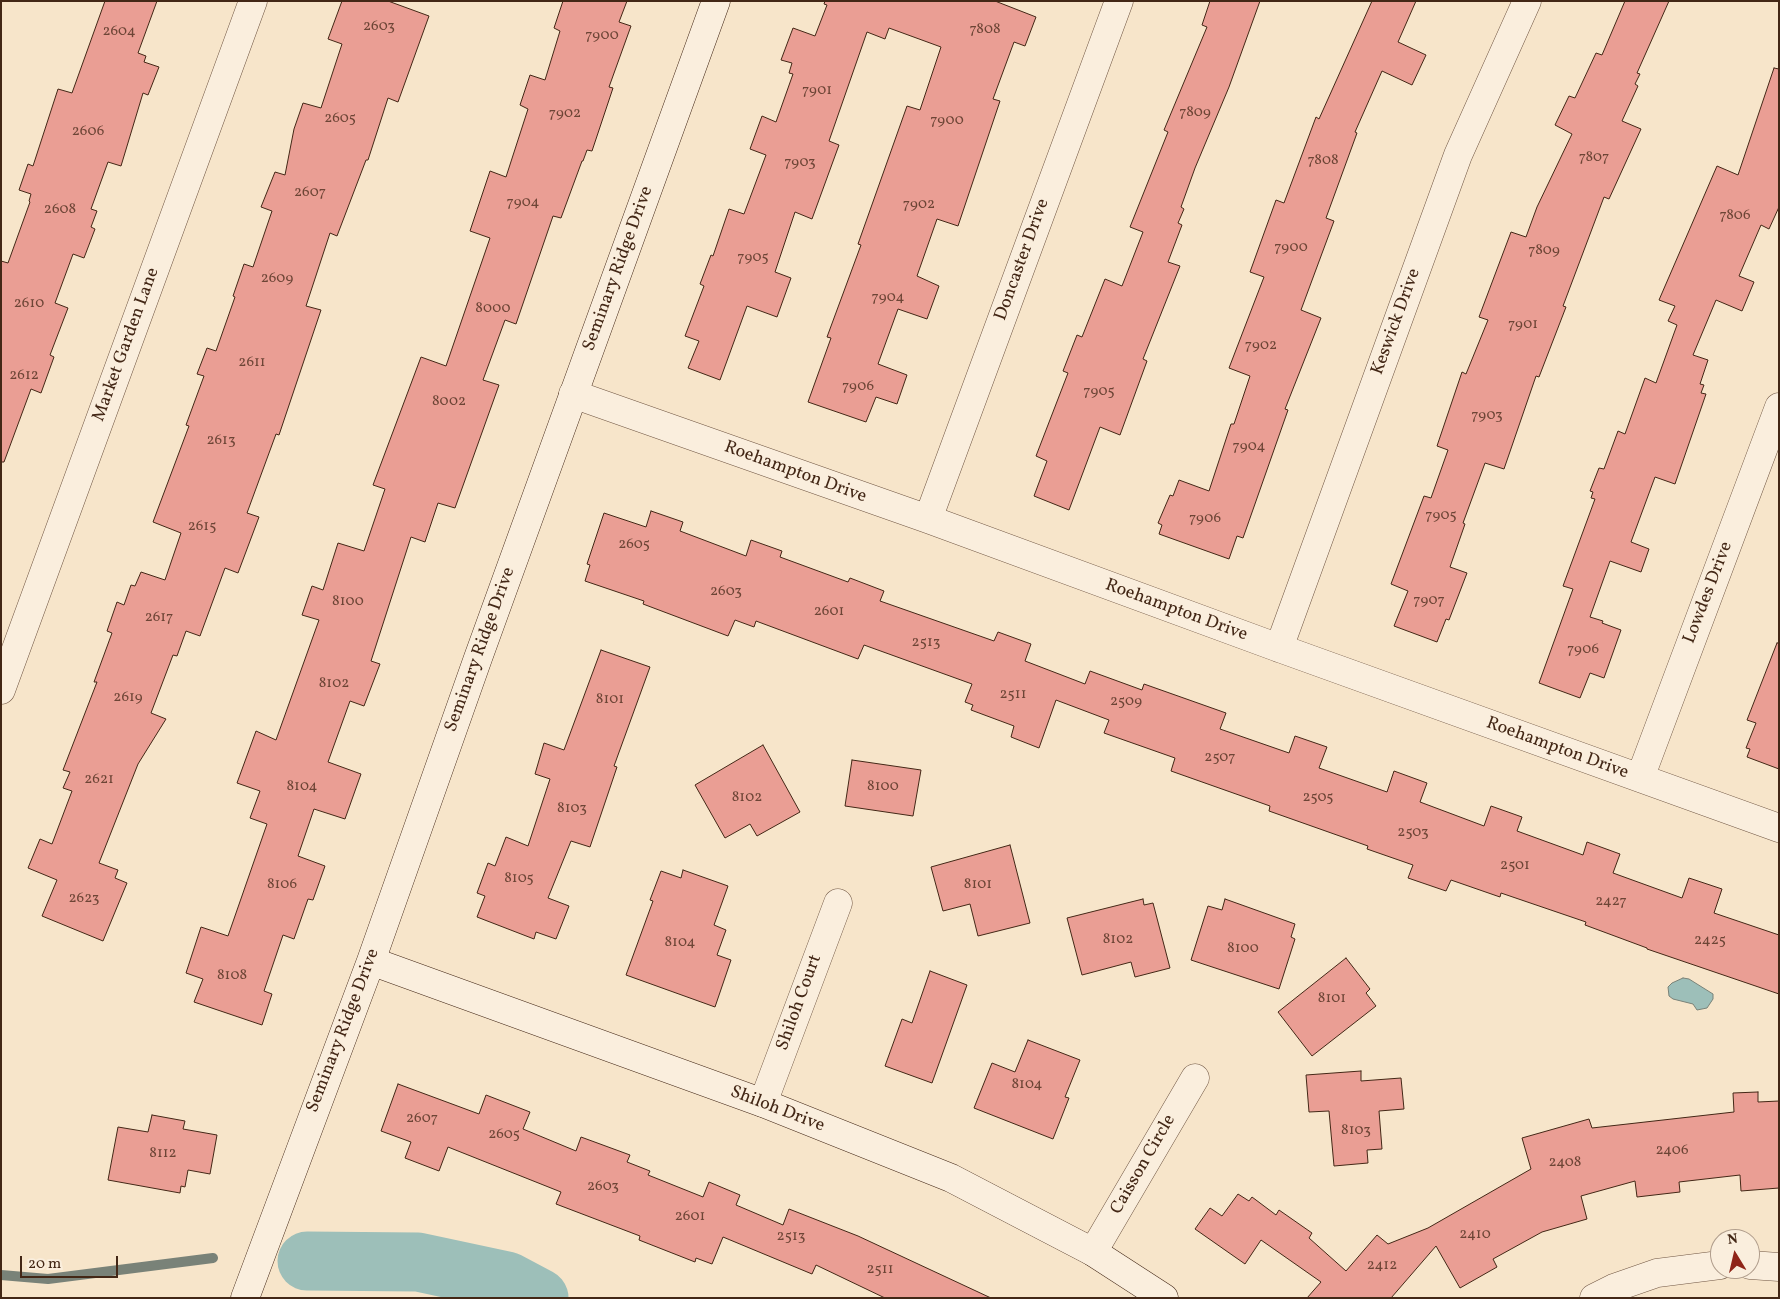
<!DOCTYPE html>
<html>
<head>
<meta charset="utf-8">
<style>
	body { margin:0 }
	#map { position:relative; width:1780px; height:1299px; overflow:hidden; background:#f7e5ca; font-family:Vollkorn,serif }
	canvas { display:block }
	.frame { position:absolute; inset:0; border:2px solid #432716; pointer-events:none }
	.north { position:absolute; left:1710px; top:1229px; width:50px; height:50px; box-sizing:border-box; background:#faeedd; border:1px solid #b19e8d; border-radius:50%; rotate:351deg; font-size:14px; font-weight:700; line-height:20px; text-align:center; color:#432716 }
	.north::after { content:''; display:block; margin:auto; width:18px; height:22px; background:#8f2418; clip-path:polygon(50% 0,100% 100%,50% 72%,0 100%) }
	.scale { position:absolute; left:20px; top:1256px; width:98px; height:22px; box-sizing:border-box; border:2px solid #432716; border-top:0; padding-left:6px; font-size:15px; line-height:18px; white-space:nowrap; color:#432716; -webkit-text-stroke:4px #faeedd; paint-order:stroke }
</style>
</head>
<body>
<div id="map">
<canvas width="1780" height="1299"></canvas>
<div class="frame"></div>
<div class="north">N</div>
<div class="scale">20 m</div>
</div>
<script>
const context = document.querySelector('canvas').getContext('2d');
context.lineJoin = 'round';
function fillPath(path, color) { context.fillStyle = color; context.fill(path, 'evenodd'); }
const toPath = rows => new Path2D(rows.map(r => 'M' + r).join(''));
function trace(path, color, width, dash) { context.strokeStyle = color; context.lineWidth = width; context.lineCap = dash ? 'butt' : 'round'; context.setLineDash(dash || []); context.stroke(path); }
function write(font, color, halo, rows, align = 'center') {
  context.font = font + ' Vollkorn,serif'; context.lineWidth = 4.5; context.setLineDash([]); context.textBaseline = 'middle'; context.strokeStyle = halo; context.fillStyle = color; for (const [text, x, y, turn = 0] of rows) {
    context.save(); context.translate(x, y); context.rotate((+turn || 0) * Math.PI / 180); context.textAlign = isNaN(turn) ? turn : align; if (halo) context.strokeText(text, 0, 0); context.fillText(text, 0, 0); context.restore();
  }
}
const water = toPath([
	[1683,978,1689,979,1713,994,1713,999,1707,1008,1697,1010,1693,1004,1673,999,1669,996,1668,987,1672,983,1683,978]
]);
fillPath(water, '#9dbfb9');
trace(water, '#798278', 1);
trace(toPath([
	[1,1275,48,1279,213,1258]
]), '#798278', 10);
trace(toPath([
	[307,1261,418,1262,507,1281,539,1298]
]), '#9dbfb9', 59);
const building = toPath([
	[105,1,157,1,138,53,146,56,144,62,159,67,148,95,143,93,121,166,108,162,91,209,97,211,91,227,95,229,84,258,73,254,55,303,68,308,50,355,54,357,41,393,31,389,4,462,1,462,1,261,8,263,30,202,29,201,31,194,19,190,28,164,33,166,58,89,72,93,105,1],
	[342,1,388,1,429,16,398,102,388,98,368,160,366,160,337,236,330,233,306,306,321,310,279,435,276,434,247,513,259,517,238,573,225,568,200,636,186,631,177,656,173,655,151,713,166,719,138,764,99,863,118,870,115,878,127,883,103,941,42,916,57,880,28,868,40,839,52,844,72,791,63,788,70,772,63,770,97,682,94,682,112,633,107,631,117,602,124,605,131,585,135,586,141,572,165,580,181,533,153,522,189,426,186,425,204,376,197,374,207,348,216,351,235,297,233,296,244,264,253,267,272,211,261,207,275,172,285,175,294,129,303,103,321,108,342,44,328,39,342,1],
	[563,1,627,1,619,22,631,26,609,87,613,88,592,151,587,150,583,161,582,161,561,218,553,216,516,324,505,320,483,380,499,385,455,508,438,503,425,542,411,537,371,661,380,664,364,706,350,701,328,762,361,774,345,819,314,809,298,856,325,866,313,900,308,899,294,939,283,935,264,991,272,994,262,1025,194,1002,203,979,186,973,201,927,228,936,267,824,250,818,260,791,237,783,256,731,276,740,319,620,302,615,312,586,323,590,338,543,364,551,385,489,373,485,421,357,446,366,490,238,470,231,490,171,506,177,528,109,520,105,530,75,545,80,560,31,554,28,563,1],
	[825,1,995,1,1036,17,1025,46,1014,42,993,99,1000,101,958,226,937,219,917,276,939,286,927,319,898,309,878,364,907,375,897,404,876,397,866,422,808,402,831,338,827,337,861,245,858,244,907,106,920,110,941,47,889,28,885,39,867,32,829,141,839,145,812,219,795,212,775,272,791,278,777,317,747,306,720,380,688,368,699,341,685,336,704,286,700,284,711,255,713,256,729,209,744,214,766,155,750,149,762,116,776,122,793,74,789,73,792,63,781,60,793,28,815,36,827,5,824,4,825,1],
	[1210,1,1260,1,1229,87,1195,168,1181,207,1184,209,1178,223,1182,225,1168,262,1180,266,1143,359,1147,361,1120,435,1100,427,1069,510,1034,496,1047,461,1036,456,1068,373,1063,371,1077,335,1082,337,1105,279,1122,286,1143,232,1130,227,1168,132,1164,130,1207,27,1202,25,1210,1],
	[1372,1,1416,1,1398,42,1426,55,1412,85,1382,71,1355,132,1357,133,1326,218,1334,221,1301,310,1321,318,1285,409,1288,410,1243,538,1237,536,1229,559,1159,534,1162,525,1158,523,1170,495,1173,496,1179,480,1209,491,1231,424,1234,424,1250,376,1229,368,1264,277,1250,272,1276,200,1284,203,1316,117,1319,119,1372,1],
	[1625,1,1669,1,1637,73,1640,74,1635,84,1638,86,1622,121,1641,129,1609,199,1604,197,1563,306,1566,307,1539,377,1536,376,1504,469,1485,463,1463,523,1465,524,1450,567,1467,573,1449,620,1446,619,1437,642,1394,626,1408,591,1391,584,1424,496,1431,498,1448,450,1437,446,1462,372,1466,374,1488,320,1479,317,1511,232,1526,237,1537,207,1572,134,1555,125,1569,96,1575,98,1596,53,1602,55,1625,1],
	[1774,68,1779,69,1779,207,1769,229,1761,225,1739,276,1754,282,1742,311,1716,300,1693,355,1708,360,1700,384,1704,385,1701,393,1706,394,1675,484,1655,477,1631,542,1649,549,1641,572,1610,561,1590,617,1603,621,1602,623,1621,630,1604,678,1590,673,1580,698,1539,683,1573,589,1563,586,1595,499,1591,498,1593,492,1590,491,1599,468,1604,469,1618,431,1625,434,1645,378,1656,383,1677,325,1668,321,1675,306,1659,300,1717,166,1738,175,1774,68],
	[651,511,683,522,680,531,746,556,751,540,782,551,780,557,848,582,850,578,884,591,880,601,994,641,998,632,1031,644,1025,661,1085,684,1090,671,1142,690,1144,684,1226,713,1220,729,1289,753,1295,736,1327,747,1319,768,1387,792,1394,771,1427,783,1420,802,1484,826,1491,806,1522,817,1517,831,1583,855,1587,842,1620,854,1613,873,1682,898,1689,878,1722,889,1714,913,1779,935,1779,994,1647,949,1647,948,1585,925,1586,922,1501,893,1500,897,1451,880,1446,891,1408,878,1413,865,1367,849,1368,846,1269,811,1270,806,1171,771,1175,758,1104,733,1109,720,1056,700,1039,748,1011,737,1014,726,971,710,973,705,965,702,972,684,864,645,858,659,756,621,754,627,735,620,728,636,643,604,644,601,585,581,590,565,587,564,604,513,646,527,651,511],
	[1777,643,1779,643,1779,769,1747,757,1750,749,1746,748,1756,723,1747,720,1777,643],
	[601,650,650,667,614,766,617,767,590,847,571,841,548,898,569,906,556,939,536,932,534,939,477,917,485,896,477,893,488,863,495,866,506,837,528,846,550,779,535,774,544,743,564,750,601,650],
	[763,745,800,812,757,836,750,824,725,838,695,785,763,745],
	[852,760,921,770,913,816,845,806,852,760],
	[1010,845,1030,923,978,936,970,904,943,911,931,867,1010,845],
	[683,870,728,886,714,925,726,930,717,955,731,960,715,1007,626,975,653,901,650,900,661,871,681,878,683,870],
	[1143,899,1144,905,1153,903,1170,968,1135,977,1131,962,1082,975,1067,918,1143,899],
	[1225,899,1295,924,1291,937,1295,939,1279,989,1191,960,1208,906,1222,910,1225,899],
	[1346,958,1370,989,1366,993,1376,1006,1312,1056,1278,1012,1346,958],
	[930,971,967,985,932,1083,885,1066,902,1019,912,1023,930,971],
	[1028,1040,1080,1060,1065,1097,1069,1098,1053,1139,974,1108,992,1063,1015,1072,1028,1040],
	[1361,1071,1361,1081,1401,1078,1404,1109,1379,1111,1382,1149,1367,1150,1368,1163,1334,1166,1329,1111,1309,1112,1306,1075,1361,1071],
	[398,1084,479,1114,486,1095,530,1112,523,1129,576,1151,581,1137,630,1155,627,1162,650,1171,648,1175,703,1197,709,1182,740,1195,736,1205,783,1225,789,1209,858,1236,991,1298,885,1298,816,1265,812,1274,723,1237,712,1264,696,1258,695,1262,639,1240,640,1236,556,1204,561,1192,448,1147,439,1171,405,1158,411,1142,381,1131,398,1084],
	[1758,1092,1758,1102,1779,1101,1779,1188,1741,1191,1740,1175,1679,1182,1680,1192,1637,1197,1635,1181,1581,1196,1587,1219,1542,1232,1493,1259,1497,1267,1460,1288,1436,1246,1391,1298,1307,1298,1321,1282,1261,1240,1245,1264,1195,1229,1210,1208,1222,1216,1238,1194,1249,1201,1252,1197,1276,1215,1279,1210,1312,1233,1309,1238,1346,1271,1377,1235,1388,1244,1428,1228,1531,1169,1522,1138,1589,1119,1592,1128,1734,1112,1733,1093,1758,1092],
	[152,1115,185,1121,183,1129,217,1135,210,1174,188,1170,185,1187,181,1186,180,1193,108,1180,118,1127,148,1132,152,1115]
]);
fillPath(building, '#ea9e94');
trace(building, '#432716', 1);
const street = toPath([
	[573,394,928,519,1279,648,1779,828],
	[928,519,1119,1],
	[1279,648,1458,155,1527,1],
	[1,690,253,1],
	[1640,778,1779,407],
	[763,1103,838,903],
	[1093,1252,1195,1078],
	[1750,1265,1779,1267],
	[1594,1298,1614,1288,1657,1273,1720,1265]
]);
const secondary = toPath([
	[371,961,763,1103,951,1178,1093,1252,1164,1298],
	[245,1298,371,961,478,658,716,1]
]);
trace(street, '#705643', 29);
trace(secondary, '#432716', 29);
trace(street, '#faeedd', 28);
trace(secondary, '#faeedd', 28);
write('15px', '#6d4536', null, [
	["2603",379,27],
	["7808",985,30],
	["2604",119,32],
	["7900",602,36],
	["7901",817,91],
	["7809",1195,113],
	["7902",565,114],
	["2605",340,119],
	["7900",947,121],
	["2606",88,132],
	["7807",1594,158],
	["7808",1323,161],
	["7903",800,163],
	["2607",310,193],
	["7904",523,203],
	["7902",919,205],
	["2608",60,210],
	["7806",1735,216],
	["7900",1291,248],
	["7809",1544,251],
	["7905",753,258],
	["2609",277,279],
	["7904",888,298],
	["2610",29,304],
	["8000",493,309],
	["7901",1523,325],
	["7902",1261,346],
	["2611",252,363],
	["2612",24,376],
	["7906",858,387],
	["7905",1099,392],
	["8002",449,402],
	["7903",1487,416],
	["2613",221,441],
	["7904",1249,447],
	["7905",1441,516],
	["7906",1205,519],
	["2615",202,527],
	["2605",634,545],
	["2603",726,592],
	["7907",1429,601],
	["8100",348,602],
	["2601",829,612],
	["2617",159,618],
	["2513",926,643],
	["7906",1583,650],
	["8102",334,684],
	["2511",1013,695],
	["2619",128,698],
	["8101",610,700],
	["2509",1126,702],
	["2507",1220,758],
	["2621",99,780],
	["8104",302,787],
	["8100",883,787],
	["8102",747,798],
	["2505",1318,798],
	["8103",572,809],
	["2503",1413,833],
	["2501",1515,866],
	["8105",519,879],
	["8106",282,885],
	["8101",978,885],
	["2623",84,899],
	["2427",1611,902],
	["8102",1118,940],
	["2425",1710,941],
	["8104",680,943],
	["8100",1243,949],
	["8108",232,976],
	["8101",1332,999],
	["8104",1027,1085],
	["2607",422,1119],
	["8103",1356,1131],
	["2605",504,1135],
	["2406",1672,1151],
	["8112",163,1154],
	["2408",1565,1163],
	["2603",603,1187],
	["2601",690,1217],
	["2410",1475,1235],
	["2513",791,1237],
	["2412",1382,1266],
	["2511",880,1270]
]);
write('18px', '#432716', '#faeedd', [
	["Doncaster Drive",1023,260,-70],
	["Seminary Ridge Drive",619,269,-70],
	["Keswick Drive",1397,322,-70],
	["Market Garden Lane",127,345,-70],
	["Roehampton Drive",795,473,20],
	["Lowdes Drive",1709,593,-69],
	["Roehampton Drive",1176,611,20],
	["Seminary Ridge Drive",481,650,-70],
	["Roehampton Drive",1557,749,20],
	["Shiloh Court",800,1003,-70],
	["Seminary Ridge Drive",344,1031,-69],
	["Shiloh Drive",777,1110,21],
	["Caisson Circle",1144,1165,-60]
]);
</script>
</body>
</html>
